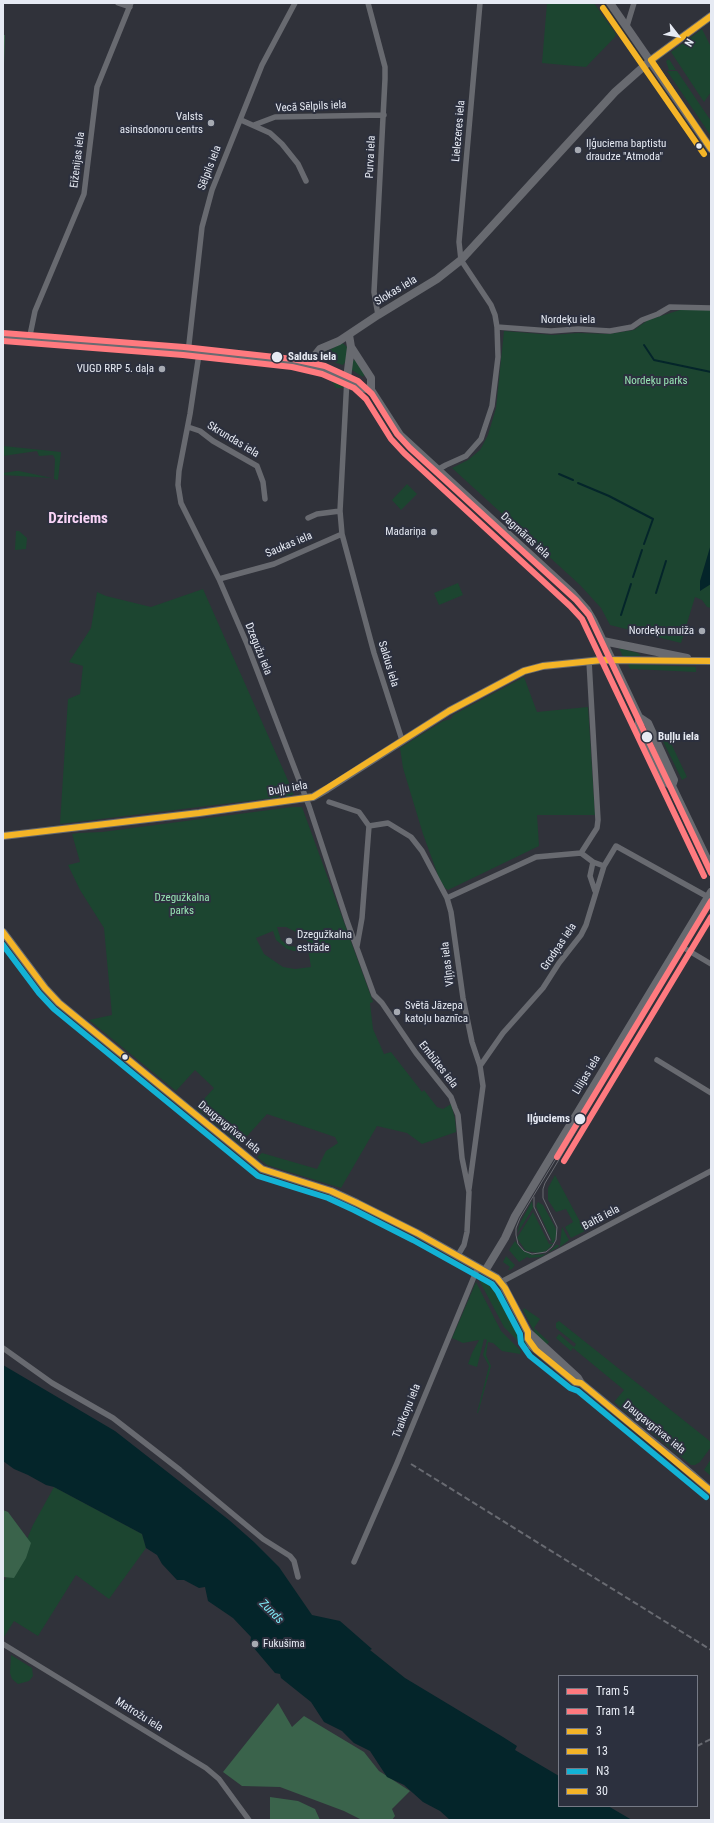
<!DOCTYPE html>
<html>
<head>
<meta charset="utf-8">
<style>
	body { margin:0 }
	#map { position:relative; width:714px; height:1823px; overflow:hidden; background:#30323a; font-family:"Roboto Condensed",sans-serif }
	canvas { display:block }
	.frame { position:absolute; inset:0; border:4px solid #e6eaf3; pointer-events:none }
	.legend { position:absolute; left:558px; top:1675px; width:140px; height:132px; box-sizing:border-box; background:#2c303e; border:1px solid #767a86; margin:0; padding:5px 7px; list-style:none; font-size:12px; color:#e6eaf3 }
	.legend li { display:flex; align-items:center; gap:8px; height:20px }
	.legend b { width:20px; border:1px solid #767a86 }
	.north { position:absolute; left:658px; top:16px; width:40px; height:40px; -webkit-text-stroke:3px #2c303e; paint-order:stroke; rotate:121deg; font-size:11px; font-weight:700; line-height:16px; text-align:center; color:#e6eaf3 }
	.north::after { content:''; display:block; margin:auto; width:14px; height:18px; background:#e6eaf3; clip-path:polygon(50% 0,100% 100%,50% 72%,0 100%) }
</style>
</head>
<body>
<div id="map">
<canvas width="714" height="1823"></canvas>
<div class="frame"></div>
<ul class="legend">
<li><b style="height:5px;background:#ff7a7f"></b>Tram 5</li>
<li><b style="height:5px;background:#ff7a7f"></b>Tram 14</li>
<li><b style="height:5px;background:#f4b427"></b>3</li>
<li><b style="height:5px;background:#f4b427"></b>13</li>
<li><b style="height:5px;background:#13b2d5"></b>N3</li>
<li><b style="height:5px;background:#f4b427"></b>30</li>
</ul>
<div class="north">N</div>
</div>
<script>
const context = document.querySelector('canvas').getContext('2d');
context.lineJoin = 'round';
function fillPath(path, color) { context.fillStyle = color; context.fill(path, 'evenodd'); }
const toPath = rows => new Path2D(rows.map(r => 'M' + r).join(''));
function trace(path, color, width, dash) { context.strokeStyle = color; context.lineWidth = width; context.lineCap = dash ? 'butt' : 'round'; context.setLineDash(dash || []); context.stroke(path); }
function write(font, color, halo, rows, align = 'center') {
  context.font = font + ' "Roboto Condensed",sans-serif'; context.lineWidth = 4; context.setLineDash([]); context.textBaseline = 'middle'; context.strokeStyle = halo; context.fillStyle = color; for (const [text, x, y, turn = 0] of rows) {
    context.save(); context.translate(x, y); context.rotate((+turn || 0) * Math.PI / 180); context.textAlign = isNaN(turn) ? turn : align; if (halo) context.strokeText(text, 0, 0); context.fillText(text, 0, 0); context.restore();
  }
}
fillPath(toPath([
	[547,3,594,3,616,34,615,37,586,67,542,63],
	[702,29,711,47,711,92,704,102,671,52],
	[669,59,676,70,669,70,666,61],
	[667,71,677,71,711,121,711,136],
	[680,310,711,310,711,608,707,607,702,600,695,597,681,643,610,625,601,608,580,585,452,468,468,460,480,450,488,435,496,408,504,331,553,335,578,333,609,334,634,330,648,320],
	[342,343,345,345,347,347,346,361,343,365,321,358,322,354],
	[355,359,365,374,363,377,352,370,352,362],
	[328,372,341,380,343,388,336,388,327,374],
	[3,446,61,452,58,480,54,479,55,459,53,455,39,456,37,451,3,456],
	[16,471,19,471,52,478,3,475,3,473],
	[407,484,417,494,401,510,392,500],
	[16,531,19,531,27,538,26,549,15,550],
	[458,583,463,595,439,605,434,593],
	[203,589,294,794,289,796,60,824,68,699,80,694,83,666,69,662,91,628,97,592,106,596,151,607],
	[619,648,638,653,641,656,623,657],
	[630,664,696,667,696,672,633,669,630,669,628,665],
	[524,677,537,712,588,707,595,815,537,815,539,846,448,890,445,888,439,878,423,834,403,768,400,748,443,721,451,719,453,715],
	[668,737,687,777,682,780,662,739],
	[292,807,302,807,373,1002,370,1003,373,1029,384,1054,391,1052,419,1088,422,1092,424,1090,437,1107,443,1109,451,1104,455,1119,456,1132,422,1144,407,1133,377,1126,341,1188,267,1165,257,1157,262,1153,317,1169,326,1151,338,1143,335,1137,267,1114,240,1144,196,1108,214,1088,195,1070,176,1091,89,1020,112,1015,104,928,80,890,68,865,80,862,72,834,78,833,102,832],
	[277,927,286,927,304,936,309,943,298,947,289,946,281,940],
	[273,931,276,940,287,949,294,951,308,949,311,967,295,969,283,967,264,954,256,938],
	[555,1175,585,1231,571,1238,565,1227,573,1222,566,1209,556,1212,548,1200,548,1188],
	[532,1201,533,1208,517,1234,520,1223],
	[538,1202,543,1205,555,1227,557,1233,554,1243,549,1242,552,1241,536,1206],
	[533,1212,549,1244,553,1244,546,1251,539,1253,526,1251,517,1238],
	[562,1227,569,1240,560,1247,561,1236],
	[515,1241,520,1248,532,1255,547,1254,556,1245,559,1245,558,1247,541,1257,529,1258,527,1257,519,1262,509,1250],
	[506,1256,515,1265,512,1269,508,1270,510,1267,503,1262],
	[481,1278,490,1281,497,1287,526,1342,525,1348,504,1327,479,1280],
	[476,1282,501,1331,521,1351,520,1354,502,1351,493,1343,488,1342,486,1355,491,1366,478,1413,477,1413,489,1366,483,1355,487,1340,484,1339,477,1367,468,1364,472,1353,479,1340,463,1343,452,1338],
	[524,1308,540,1319,534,1328,549,1342,546,1346,538,1339,523,1310],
	[559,1321,711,1442,711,1447,700,1462,695,1465,691,1465,614,1402,624,1390,573,1348,571,1351,556,1338,559,1334,574,1347,576,1344,556,1328,556,1323],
	[711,1459,711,1476,704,1470],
	[54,1487,142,1534,146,1548,109,1599,76,1575,38,1636,14,1621,4,1637,3,1582,16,1565,33,1525],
	[11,1655,32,1668,33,1676,29,1681,18,1684,12,1679,10,1673]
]), '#1c4530');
fillPath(toPath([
	[3,35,5,35,3,94],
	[3,1510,8,1512,31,1543,26,1558,14,1578,3,1577],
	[278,1703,292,1727,304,1716,364,1752,379,1771,410,1791,392,1809,395,1816,392,1820,362,1820,344,1811,280,1787,242,1786,223,1772],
	[270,1797,298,1801,315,1809,320,1820,270,1820]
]), '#3a634b');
fillPath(toPath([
	[711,544,711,584,700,591,700,581],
	[3,1365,115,1431,229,1520,254,1542,279,1567,312,1615,340,1621,372,1649,370,1650,405,1678,503,1737,517,1746,515,1750,559,1776,559,1806,608,1806,632,1820,450,1820,440,1811,423,1802,404,1785,387,1777,370,1751,354,1743,342,1731,324,1722,311,1702,281,1678,280,1674,275,1673,253,1647,260,1643,256,1639,252,1645,250,1643,251,1637,233,1618,208,1601,205,1587,199,1588,184,1580,177,1580,162,1564,157,1555,146,1548,142,1534,54,1487,46,1485,28,1475,14,1469,3,1461]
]), '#04252a');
trace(toPath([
	[644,345,654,360,711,372],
	[559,474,573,480],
	[578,483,609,496,653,519,644,544],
	[633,577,642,550],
	[656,593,666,561],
	[621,615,631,584]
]), '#04252a', 2);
trace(toPath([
	[118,3,130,7],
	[368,3,385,67,385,79,374,292,378,315],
	[627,26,634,3],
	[241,120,270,133,282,144,298,164,306,181],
	[254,125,275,117,384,115],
	[497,327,551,331,578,329,610,331,632,327,642,320,658,314,670,307,711,308],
	[29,340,35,311,84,194,97,87,131,3],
	[188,353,202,227,212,190,262,65,295,3],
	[199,354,190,414,179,471,178,485,181,503,219,579,247,644,309,806,347,921,374,995,382,1003,416,1053,451,1097,455,1108,458,1115,462,1158,469,1192,467,1232,464,1245,458,1255],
	[347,378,340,511,342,534,374,653,402,740],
	[188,427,200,431,213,441,257,466,263,482,265,499],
	[437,470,446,465,466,456,481,439,492,406,498,357,497,327,495,315,491,305,461,260,459,242,480,3],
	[308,518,317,514,340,511],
	[219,579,274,564,342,534],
	[329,802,359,812,369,826],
	[369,826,388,823,411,837,422,851,447,898,451,912,463,998,472,1042,480,1066,483,1086,469,1189],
	[581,853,597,828,598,820,589,661],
	[581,853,593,862,604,866],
	[593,862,590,876,595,891],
	[447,898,536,857,581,853],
	[679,945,711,964],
	[357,946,362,918,369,826],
	[657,1060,711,1093],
	[480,1066,503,1033,543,988,559,963,581,935,586,925,604,866,616,846,708,897],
	[501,1282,711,1171],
	[3,1348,52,1383,113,1418,180,1470,263,1539,290,1556,294,1561,298,1577],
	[354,1562,397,1463,478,1267],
	[3,1644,206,1768,219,1779,249,1820]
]), '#686a70', 5.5);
trace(toPath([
	[610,3,711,149],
	[349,335,351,347,371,378,371,390,400,435,572,593,587,610,593,620,639,717,639,727,664,781,672,786,711,867],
	[3,338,299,363,329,370,363,388,371,390],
	[310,365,316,354,320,349,339,341,378,315,437,279,461,260,615,92,651,60,711,16],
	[347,378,351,347],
	[603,641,687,658],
	[639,717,648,723,674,780,672,786],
	[3,836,199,813,313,797,327,789,449,711,524,671,543,666,602,660,711,661],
	[3,932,45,988,59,1003,262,1169,331,1191,357,1203,417,1233,497,1278,503,1285,511,1300,528,1332,528,1339,532,1346,575,1382,581,1383],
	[485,1271,505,1238,515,1216,711,892],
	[528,1332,578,1378,581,1383,674,1459,711,1491]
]), '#686a70', 8);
trace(toPath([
	[557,1157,520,1218,516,1228,516,1235,518,1244,524,1251,532,1254,546,1252,552,1247,556,1240,557,1227,543,1198,543,1189,545,1183,582,1121],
	[534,1197,534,1207,550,1240]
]), '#686a71', 1);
trace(toPath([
	[411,1464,711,1650],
	[697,1746,711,1739]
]), '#686a71', 2, [6, 3]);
trace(toPath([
	[3,932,45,988,59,1003,262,1169,331,1191,357,1203,417,1233,497,1278,505,1288,528,1332,528,1339,536,1350,575,1382,581,1383,711,1491]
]), '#f4b427', 6);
trace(toPath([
	[651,60,711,149],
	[651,60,711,16],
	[3,836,199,813,313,797,449,711,524,671,543,666,602,660,711,661]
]), '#f4b427', 6);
trace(toPath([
	[3,945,39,993,54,1009,258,1176,328,1198,354,1210,413,1240,492,1284,498,1292,520,1334,521,1343,530,1356,570,1388,578,1391,706,1497]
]), '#13b2d5', 6);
trace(toPath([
	[603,8,704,154]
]), '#f4b427', 6);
trace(toPath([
	[3,333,184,347,293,359,325,366,358,381,372,394,397,434,410,448,576,600,589,615,711,873],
	[557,1157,711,901]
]), '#ff7a7f', 6);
trace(toPath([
	[3,341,183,355,292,367,322,374,354,388,366,399,391,439,404,453,570,606,582,619,704,876],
	[564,1161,711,917]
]), '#ff7a7f', 6);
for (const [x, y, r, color] of [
	[211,123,4,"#a6aab2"],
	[699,146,3.5,"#e6eaf3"],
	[578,150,4,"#a6aab2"],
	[277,357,6,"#e6eaf3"],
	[162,369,4,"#a6aab2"],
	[434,532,4,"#a6aab2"],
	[702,631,4,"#a6aab2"],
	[647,737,6,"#e6eaf3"],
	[289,941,4,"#a6aab2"],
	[397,1012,4,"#a6aab2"],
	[125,1057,3.5,"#e6eaf3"],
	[580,1119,6,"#e6eaf3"],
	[255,1644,4,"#a6aab2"]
]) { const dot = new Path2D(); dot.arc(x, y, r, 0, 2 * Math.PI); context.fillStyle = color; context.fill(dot); trace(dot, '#2c303e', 1.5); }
write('11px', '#e6eaf3', '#2c303e', [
	["Vecā Sēlpils iela",311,107,-3],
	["Lielezeres iela",459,131,-85],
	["Purva iela",371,157,-87],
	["Eiženijas iela",78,160,-83],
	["Sēlpils iela",210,168,-69],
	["Slokas iela",396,291,-31],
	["Nordeķu iela",568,320],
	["Skrundas iela",233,440,31],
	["Dagmāras iela",525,536,42],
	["Saukas iela",289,545,-23],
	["Dzegužu iela",258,649,68],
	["Saldus iela",388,664,73],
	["Buļļu iela",288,789,-10],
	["Grodņas iela",559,947,-56],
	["Viļņas iela",448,964,-97],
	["Embūtes iela",438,1065,52],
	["Lilijas iela",587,1075,-59],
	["Daugavgrīvas iela",229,1128,39],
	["Baltā iela",601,1218,-28],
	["Tvaikoņu iela",407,1411,-68],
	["Daugavgrīvas iela",654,1428,39],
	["Matrožu iela",139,1715,32]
]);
write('11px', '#e6eaf3', '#2c303e', [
	["Valsts",203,117],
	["asinsdonoru centrs",203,130],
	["Iļģuciema baptistu",586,144,"left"],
	["draudze \"Atmoda\"",586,157,"left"],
	["VUGD RRP 5. daļa",154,369],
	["Madariņa",426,532],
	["Nordeķu muiža",694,631],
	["Dzegužkalna",297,935,"left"],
	["estrāde",297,948,"left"],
	["Svētā Jāzepa",405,1006,"left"],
	["katoļu baznīca",405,1019,"left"],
	["Fukušima",263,1644,"left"]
], 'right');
write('bold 11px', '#e6eaf3', '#2c303e', [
	["Saldus iela",288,357],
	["Buļļu iela",658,737],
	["Iļģuciems",570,1119,"right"]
], 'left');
write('11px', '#97e3b3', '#2c303e', [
	["Nordeķu parks",656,381],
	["Dzegužkalna",182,898],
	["parks",182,911]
]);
write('italic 12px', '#80ebf8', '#2c303e', [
	["Zunds",271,1612,45]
]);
write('bold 15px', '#f8d4f6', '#2c303e', [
	["Dzirciems",78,519]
]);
</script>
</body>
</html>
